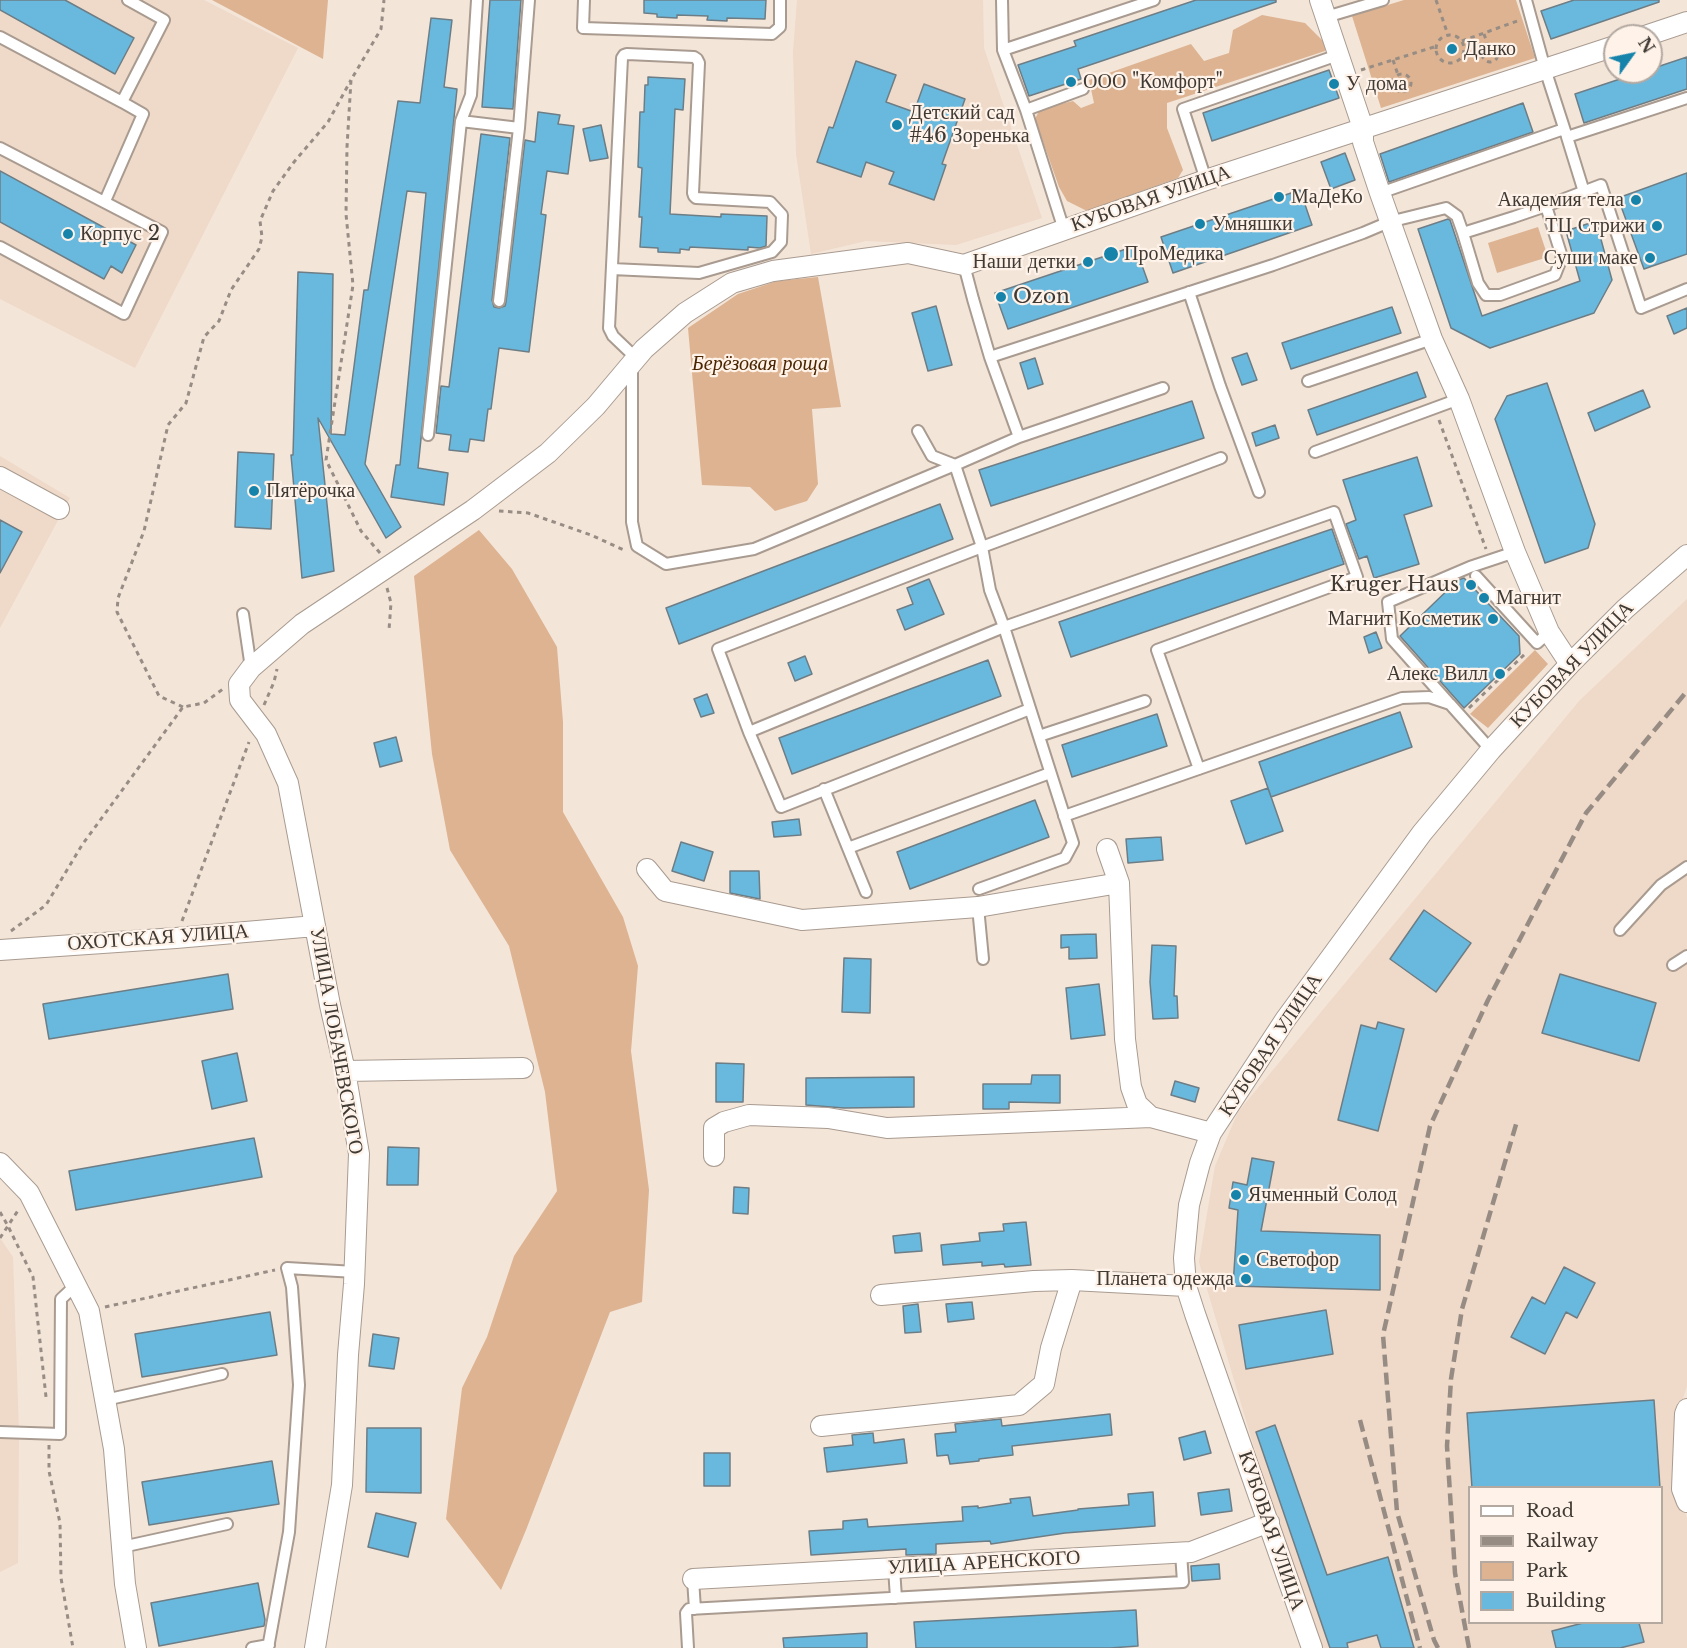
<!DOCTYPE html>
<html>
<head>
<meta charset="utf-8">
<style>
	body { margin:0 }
	#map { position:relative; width:1687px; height:1648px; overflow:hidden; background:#f4e5d9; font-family:"Libre Baskerville",serif }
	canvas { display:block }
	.legend { position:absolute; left:1468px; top:1486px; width:195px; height:138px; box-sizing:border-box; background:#fff3e9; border:2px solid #b3a9a1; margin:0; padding:8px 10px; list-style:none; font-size:18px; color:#403a35 }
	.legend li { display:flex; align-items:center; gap:12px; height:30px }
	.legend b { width:30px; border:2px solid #b3a9a1 }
	.north { position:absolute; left:1603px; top:24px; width:60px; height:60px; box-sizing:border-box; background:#fff3e9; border:2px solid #b3a9a1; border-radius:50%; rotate:57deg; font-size:16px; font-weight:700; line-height:24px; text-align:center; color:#403a35 }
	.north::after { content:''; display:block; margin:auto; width:21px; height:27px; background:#1683ab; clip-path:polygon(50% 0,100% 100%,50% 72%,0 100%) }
</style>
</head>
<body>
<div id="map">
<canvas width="1687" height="1648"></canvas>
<ul class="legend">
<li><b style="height:8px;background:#fff"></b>Road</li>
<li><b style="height:8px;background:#978c84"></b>Railway</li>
<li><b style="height:16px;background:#ddb391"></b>Park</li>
<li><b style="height:16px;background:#69b9de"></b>Building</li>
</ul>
<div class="north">N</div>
</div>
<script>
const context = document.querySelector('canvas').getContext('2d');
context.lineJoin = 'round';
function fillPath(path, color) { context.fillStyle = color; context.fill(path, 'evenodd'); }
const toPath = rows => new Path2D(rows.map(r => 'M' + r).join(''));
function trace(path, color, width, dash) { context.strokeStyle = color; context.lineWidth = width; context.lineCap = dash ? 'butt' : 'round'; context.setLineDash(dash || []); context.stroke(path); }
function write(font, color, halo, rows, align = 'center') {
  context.font = font + ' "Libre Baskerville",serif'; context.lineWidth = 4.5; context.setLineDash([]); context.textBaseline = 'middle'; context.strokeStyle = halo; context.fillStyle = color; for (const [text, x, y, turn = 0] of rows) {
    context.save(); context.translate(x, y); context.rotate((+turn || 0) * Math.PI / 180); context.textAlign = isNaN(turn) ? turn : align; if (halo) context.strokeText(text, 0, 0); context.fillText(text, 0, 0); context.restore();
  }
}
fillPath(toPath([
	[0,0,204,0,298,48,135,368,0,299],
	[797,0,983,0,984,48,1042,218,956,245,866,241,811,254,796,154,793,52],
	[0,456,70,498,0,628],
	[1687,599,1687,1386,1678,1414,1677,1490,1687,1518,1687,1648,1317,1648,1250,1434,1199,1262,1215,1166,1238,1112,1580,700],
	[1470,1488,1662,1488,1662,1622,1470,1622],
	[0,1238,13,1257,19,1432,18,1563,0,1572]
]), '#efd9c8');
fillPath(toPath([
	[212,0,328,0,323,59],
	[1404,0,1516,0,1535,58,1381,108,1352,16],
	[1262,15,1305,23,1325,43,1325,51,1167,103,1167,128,1183,170,1178,178,1087,211,1067,201,1059,187,1035,119,1040,109,1073,101,1081,108,1094,103,1089,80,1191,44,1204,61,1229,53,1233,30],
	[1538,227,1548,257,1497,273,1488,243],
	[818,277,841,407,812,409,818,484,807,501,775,511,750,487,702,485,688,328,738,294,777,281],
	[479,530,512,569,557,647,563,722,563,812,623,917,638,966,631,1051,649,1190,642,1302,610,1312,526,1530,501,1590,446,1519,462,1388,487,1337,514,1256,557,1191,545,1092,509,946,450,850,432,754,414,576],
	[1535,650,1548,664,1488,728,1470,714]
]), '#ddb391');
const building = toPath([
	[0,0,65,0,134,38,115,74,0,10,0,0],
	[490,0,521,0,513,109,482,107,490,0],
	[644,0,766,0,765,19,727,18,727,21,707,20,708,16,677,15,677,18,657,17,657,14,644,13,644,0],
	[1196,0,1276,0,1276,2,1078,69,1081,79,1029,96,1018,65,1076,46,1074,41,1196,0],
	[1574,0,1659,0,1659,2,1551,39,1541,11,1574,0],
	[431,18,452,20,444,87,457,89,418,468,448,473,444,505,391,497,396,465,400,465,426,193,407,191,365,464,401,527,386,538,318,418,334,571,302,578,291,455,293,455,298,272,333,274,331,434,345,435,364,290,368,290,398,101,420,103,431,18],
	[1687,57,1687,89,1584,123,1575,94,1641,72,1651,72,1651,69,1687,57],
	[856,61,896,75,886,102,914,112,924,84,965,99,942,164,946,165,934,200,889,184,894,172,866,162,861,177,817,162,829,127,833,128,856,61],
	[1329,70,1339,98,1212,141,1203,113,1329,70],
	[648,77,685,79,683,110,675,109,670,214,721,217,721,214,767,216,766,246,760,248,748,247,748,250,690,247,689,250,680,249,680,253,658,252,658,248,640,247,642,217,639,217,642,168,638,167,640,112,644,112,645,85,648,85,648,77],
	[1523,103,1533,132,1389,182,1380,154,1523,103],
	[538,112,560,115,558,124,574,126,568,174,547,171,541,214,546,215,529,352,499,348,491,409,488,409,484,441,470,439,468,452,449,450,451,435,436,433,441,386,449,387,481,134,510,138,492,300,494,307,499,308,505,306,506,302,525,140,535,142,538,112],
	[601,125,608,158,590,161,583,129,601,125],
	[1345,153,1355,180,1331,189,1321,162,1345,153],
	[0,171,136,245,122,273,111,266,104,279,0,222,0,171],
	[1687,173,1687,254,1644,269,1618,198,1687,173],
	[1300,190,1312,225,1173,273,1161,237,1300,190],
	[1448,219,1450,220,1482,316,1580,281,1566,231,1596,221,1612,280,1594,313,1490,348,1451,328,1418,229,1448,219],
	[1135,246,1148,282,1008,329,995,293,1135,246],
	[936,306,952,365,928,371,912,313,936,306],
	[1392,307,1401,333,1291,369,1282,343,1392,307],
	[1687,308,1687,328,1674,334,1667,316,1687,308],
	[1247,353,1257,380,1242,385,1232,358,1247,353],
	[1035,358,1043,384,1028,389,1020,363,1035,358],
	[1417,372,1426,397,1317,435,1308,410,1417,372],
	[1547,383,1595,524,1588,548,1545,563,1495,419,1507,396,1547,383],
	[1643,390,1650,407,1595,431,1588,413,1643,390],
	[1192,401,1204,438,991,506,979,470,1192,401],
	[1275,425,1279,438,1256,446,1252,433,1275,425],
	[238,452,274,454,271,529,235,527,238,452],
	[1417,457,1432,506,1404,515,1419,564,1374,578,1367,556,1359,559,1346,524,1356,520,1343,480,1417,457],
	[940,504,953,539,679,644,666,608,940,504],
	[0,520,22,532,0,573,0,520],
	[1332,529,1344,564,1071,657,1059,622,1332,529],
	[1464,578,1519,636,1520,654,1464,708,1400,636,1458,580,1464,578],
	[929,579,944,614,905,630,897,610,913,604,907,588,929,579],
	[1376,632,1382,648,1369,653,1364,637,1376,632],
	[805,656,812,674,795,681,788,663,805,656],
	[988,660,1001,696,792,774,779,738,988,660],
	[707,694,714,713,701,717,694,699,707,694],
	[1400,712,1412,747,1271,797,1259,762,1400,712],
	[1157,714,1167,746,1072,777,1062,745,1157,714],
	[396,737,402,761,380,767,374,743,396,737],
	[1268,788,1283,831,1246,844,1231,801,1268,788],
	[1035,800,1049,837,910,889,897,852,1035,800],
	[799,819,801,835,774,837,772,822,799,819],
	[1161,837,1163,860,1128,863,1126,839,1161,837],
	[681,842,713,852,704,881,672,871,681,842],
	[730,871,759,871,760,899,730,893,730,871],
	[1424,910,1471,943,1436,992,1390,959,1424,910],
	[1096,934,1097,958,1069,959,1069,947,1061,948,1061,935,1096,934],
	[1152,945,1176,946,1174,996,1177,996,1178,1018,1153,1019,1150,982,1152,945],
	[844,958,871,959,870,1013,842,1012,844,958],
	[228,974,233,1009,49,1039,43,1004,228,974],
	[1560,974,1656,1003,1639,1061,1542,1033,1560,974],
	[1099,984,1105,1035,1071,1039,1066,988,1099,984],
	[1378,1022,1404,1029,1378,1131,1338,1120,1361,1025,1376,1029,1378,1022],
	[237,1053,247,1101,212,1109,202,1061,237,1053],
	[716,1063,744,1064,743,1102,716,1102,716,1063],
	[1032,1075,1060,1075,1060,1103,1009,1102,1009,1109,983,1109,983,1084,1031,1084,1032,1075],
	[914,1077,914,1107,844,1108,806,1105,806,1078,914,1077],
	[1175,1081,1199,1088,1195,1102,1171,1095,1175,1081],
	[254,1138,262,1177,76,1210,69,1171,254,1138],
	[388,1147,419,1148,418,1185,387,1185,388,1147],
	[1252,1158,1274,1162,1261,1231,1380,1235,1380,1290,1233,1286,1238,1210,1229,1208,1233,1182,1247,1185,1252,1158],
	[734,1187,749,1188,748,1214,733,1213,734,1187],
	[1026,1222,1031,1265,1005,1267,1004,1264,982,1266,982,1262,943,1265,941,1245,980,1241,979,1233,1004,1231,1003,1224,1026,1222],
	[920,1233,922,1251,895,1253,893,1236,920,1233],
	[1564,1267,1595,1283,1577,1318,1566,1312,1545,1354,1511,1337,1532,1297,1545,1304,1564,1267],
	[972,1302,974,1319,948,1322,946,1304,972,1302],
	[918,1304,921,1332,905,1333,903,1306,918,1304],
	[1326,1310,1333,1354,1246,1369,1239,1325,1326,1310],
	[270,1312,277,1355,142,1377,135,1334,270,1312],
	[373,1334,399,1338,394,1369,369,1366,373,1334],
	[1654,1400,1660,1488,1472,1488,1467,1413,1654,1400],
	[1110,1414,1112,1435,1012,1446,1013,1455,979,1459,979,1461,950,1464,948,1455,937,1456,935,1434,956,1432,955,1424,1001,1419,1002,1426,1110,1414],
	[1275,1425,1327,1575,1388,1557,1414,1648,1381,1648,1377,1635,1347,1643,1348,1648,1330,1648,1256,1432,1275,1425],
	[367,1428,421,1428,421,1493,366,1492,367,1428],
	[1205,1431,1211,1453,1184,1460,1179,1438,1205,1431],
	[873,1433,874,1443,904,1439,907,1463,827,1472,824,1448,853,1445,852,1435,873,1433],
	[704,1453,730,1453,730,1486,704,1486,704,1453],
	[272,1461,279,1504,149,1525,142,1482,272,1461],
	[1229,1489,1232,1511,1201,1515,1198,1493,1229,1489],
	[1153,1492,1155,1526,1065,1533,991,1544,990,1541,936,1544,936,1554,906,1555,906,1549,811,1555,809,1531,843,1529,843,1521,867,1519,868,1527,963,1521,962,1507,978,1506,978,1508,1011,1503,1010,1499,1030,1497,1033,1516,1078,1510,1078,1509,1129,1505,1128,1494,1153,1492],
	[376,1513,416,1523,408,1557,368,1547,376,1513],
	[1219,1564,1220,1579,1192,1581,1191,1566,1219,1564],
	[258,1583,265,1620,264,1626,159,1646,151,1603,258,1583],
	[1136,1610,1138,1646,1110,1648,916,1648,914,1622,1136,1610],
	[1583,1623,1639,1623,1644,1642,1620,1648,1556,1648,1552,1631,1583,1623],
	[867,1633,867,1648,784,1648,783,1638,867,1633]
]);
fillPath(building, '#69b9de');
trace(building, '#6d7d85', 1.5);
const service = toPath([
	[584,0,583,28,772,34,780,27,780,0],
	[1002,0,1003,50,1026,110,1064,230],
	[1526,0,1545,69,1566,134],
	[1326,17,1383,0],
	[0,37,122,102,164,20,128,0],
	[1003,50,1154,0],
	[1026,110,1083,89],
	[461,121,519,128],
	[0,148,162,232,124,314,0,247],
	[1206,180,1183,109,1338,55],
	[1584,192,1567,137,1687,98],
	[1380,193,1564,129],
	[105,201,143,114,122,102],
	[1546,206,1601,185,1641,308,1687,289],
	[964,265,973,299,990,357,1019,437,955,465,982,547,990,590,1004,627,1073,843,1065,858,979,889],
	[612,269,699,273,772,252,781,242,782,215,770,202,696,198,694,196,693,193,699,63,697,59,694,57,627,54,624,55,622,58,609,328,613,336,636,358],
	[1189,292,1220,386,1259,492],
	[499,301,519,128,529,0],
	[990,357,1273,265,1363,233,1389,222,1446,208,1457,216,1463,233,1478,283,1486,295,1500,295,1555,275,1562,257,1546,206,1514,217,1463,233],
	[632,364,632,522,637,546,666,564,754,549,955,465,932,456,918,431],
	[1308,381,1432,339],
	[428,435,461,121,471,95,477,0],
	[1019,437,1163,388],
	[1315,452,1459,399],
	[1476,576,1537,643,1549,632],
	[243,614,251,668],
	[1448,702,1392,639,1388,602,1470,567,1515,552],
	[749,732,781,807,1030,709],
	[1039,736,1145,701],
	[1199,769,1157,650,1357,577,1334,512,1004,627,749,732,718,649,982,547,1221,458],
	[824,789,848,848],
	[1064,816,1402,698,1429,697,1450,704,1491,750],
	[866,892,848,848,1050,773],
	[978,907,983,959],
	[1620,930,1661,885,1687,867],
	[1673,965,1687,956],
	[105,1400,222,1374],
	[0,1432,60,1434,61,1299,76,1285],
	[122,1547,227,1524],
	[894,1568,896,1598],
	[693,1579,695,1609],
	[252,1648,269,1645],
	[268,1648,289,1532,299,1385,292,1287,287,1268,355,1272],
	[688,1648,686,1613,689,1609,1183,1582,1181,1553]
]);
const minor = toPath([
	[1320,0,1363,128,1363,142,1380,193,1432,339,1459,399,1515,552,1549,632,1570,664],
	[1645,36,1687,22],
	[0,477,59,509],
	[1107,849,1119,883,1125,1039,1131,1087,1137,1104,1151,1117,1211,1133],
	[647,869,665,891,802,920,978,907,1119,883],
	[0,950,176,938,315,926],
	[345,1071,523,1068],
	[714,1156,714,1128,724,1122,749,1115,828,1118,887,1128,1151,1117],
	[0,1163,29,1193,89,1311,114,1449,125,1584,136,1648],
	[881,1295,1034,1281,1072,1280,1186,1286],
	[1687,1409,1685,1414,1682,1489,1687,1502],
	[821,1426,1019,1405,1044,1384,1051,1348,1072,1280],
	[693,1579,1191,1552,1269,1522],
	[315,1648,342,1485,348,1355,354,1284,359,1154,345,1071,330,1005,288,783,266,734,240,700,239,684,251,668,302,624,473,510,548,453,596,406,644,349,685,313,732,283,773,271,908,253,964,265,1206,180,1615,46],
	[1312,1648,1195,1314,1186,1286,1184,1258,1189,1205,1200,1163,1211,1133,1285,1020,1422,833,1491,750,1570,664,1625,609,1687,555]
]);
trace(service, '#a99b90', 14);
trace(minor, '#a99b90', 22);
trace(toPath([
	[1436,0,1448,35],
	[1484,34,1488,46],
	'1436 49a14 14 0 1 1 28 0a14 14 0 1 1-28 0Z',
	[1462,41,1520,20],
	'1482 54a8 8 0 1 1 16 0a8 8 0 1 1-16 0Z',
	[1393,60,1398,75],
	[1361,70,1437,46],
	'1393 83a9 9 0 1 1 18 0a9 9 0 1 1-18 0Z',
	[1439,420,1486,549],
	[499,511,528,513,591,535,626,551],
	[380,553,361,531,326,460,353,285,346,214,347,147,351,80,381,29,384,0],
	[387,588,391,603,389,630],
	[264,705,274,682,277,669],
	[183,707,159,696,117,612,118,598,144,531,168,425,186,403,204,337,219,321,231,290,259,249,262,237,260,221,273,191,294,162,328,122,351,80],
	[1469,708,1527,652],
	[182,921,249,742],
	[11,931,46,905,82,845,183,707,204,703,223,689],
	[0,1212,8,1226,33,1277,46,1397],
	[0,1238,19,1209],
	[105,1307,275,1270],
	[49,1445,49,1471,60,1523,61,1578,73,1648]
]), '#978d84', 3, [4.5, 4.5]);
trace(service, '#fff', 10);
trace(minor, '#fff', 20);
trace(toPath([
	[1360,1420,1420,1648],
	[1438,1648,1434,1640,1397,1512,1383,1335,1430,1126,1488,1000,1586,813,1687,691],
	[1469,1648,1455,1573,1447,1446,1451,1379,1462,1309,1517,1121]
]), '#978c84', 4.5, [12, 6]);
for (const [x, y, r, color] of [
	[1452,49,6,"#1683ab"],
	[1071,82,6,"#1683ab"],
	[1334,84,6,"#1683ab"],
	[897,125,6,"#1683ab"],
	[1279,197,6,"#1683ab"],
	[1636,200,6,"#1683ab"],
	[1200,224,6,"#1683ab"],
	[1657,226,6,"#1683ab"],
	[68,234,6,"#1683ab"],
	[1111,254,8,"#1683ab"],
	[1650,258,6,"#1683ab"],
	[1088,262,6,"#1683ab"],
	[1001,297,6,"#1683ab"],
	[254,491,6,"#1683ab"],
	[1471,585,6,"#1683ab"],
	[1484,598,6,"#1683ab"],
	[1493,619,6,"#1683ab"],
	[1500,674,6,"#1683ab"],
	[1236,1195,6,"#1683ab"],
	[1244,1260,6,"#1683ab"],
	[1246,1279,6,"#1683ab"]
]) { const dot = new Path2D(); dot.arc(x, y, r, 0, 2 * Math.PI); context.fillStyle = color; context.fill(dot); trace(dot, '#fff3e9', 2); }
write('20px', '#403a35', '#fff3e9', [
	["Данко",1464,49],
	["ООО \"Комфорт\"",1083,82],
	["У дома",1346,84],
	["Детский сад",909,113],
	["#46 Зоренька",909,136],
	["МаДеКо",1291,197],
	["Академия тела",1624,200,"right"],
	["Умняшки",1212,224],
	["ТЦ Стрижи",1645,226,"right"],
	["Корпус 2",80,234],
	["ПроМедика",1124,254],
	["Суши маке",1638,258,"right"],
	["Наши детки",1076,262,"right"],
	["Ozon",1013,297],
	["Пятёрочка",266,491],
	["Kruger Haus",1459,585,"right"],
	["Магнит",1496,598],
	["Магнит Косметик",1481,619,"right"],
	["Алекс Вилл",1488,674,"right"],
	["Ячменный Солод",1248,1195],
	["Светофор",1256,1260],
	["Планета одежда",1234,1279,"right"]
], 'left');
write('20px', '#403a35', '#fff3e9', [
	["КУБОВАЯ УЛИЦА",1151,199,-19],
	["КУБОВАЯ УЛИЦА",1572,665,-46],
	["ОХОТСКАЯ УЛИЦА",158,938,-4],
	["УЛИЦА ЛОБАЧЕВСКОГО",336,1041,80],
	["КУБОВАЯ УЛИЦА",1271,1045,-56],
	["КУБОВАЯ УЛИЦА",1271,1531,71],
	["УЛИЦА АРЕНСКОГО",984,1563,-3]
]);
write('italic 20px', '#4a2500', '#fff3e9', [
	["Берёзовая роща",760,364]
]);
</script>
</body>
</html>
